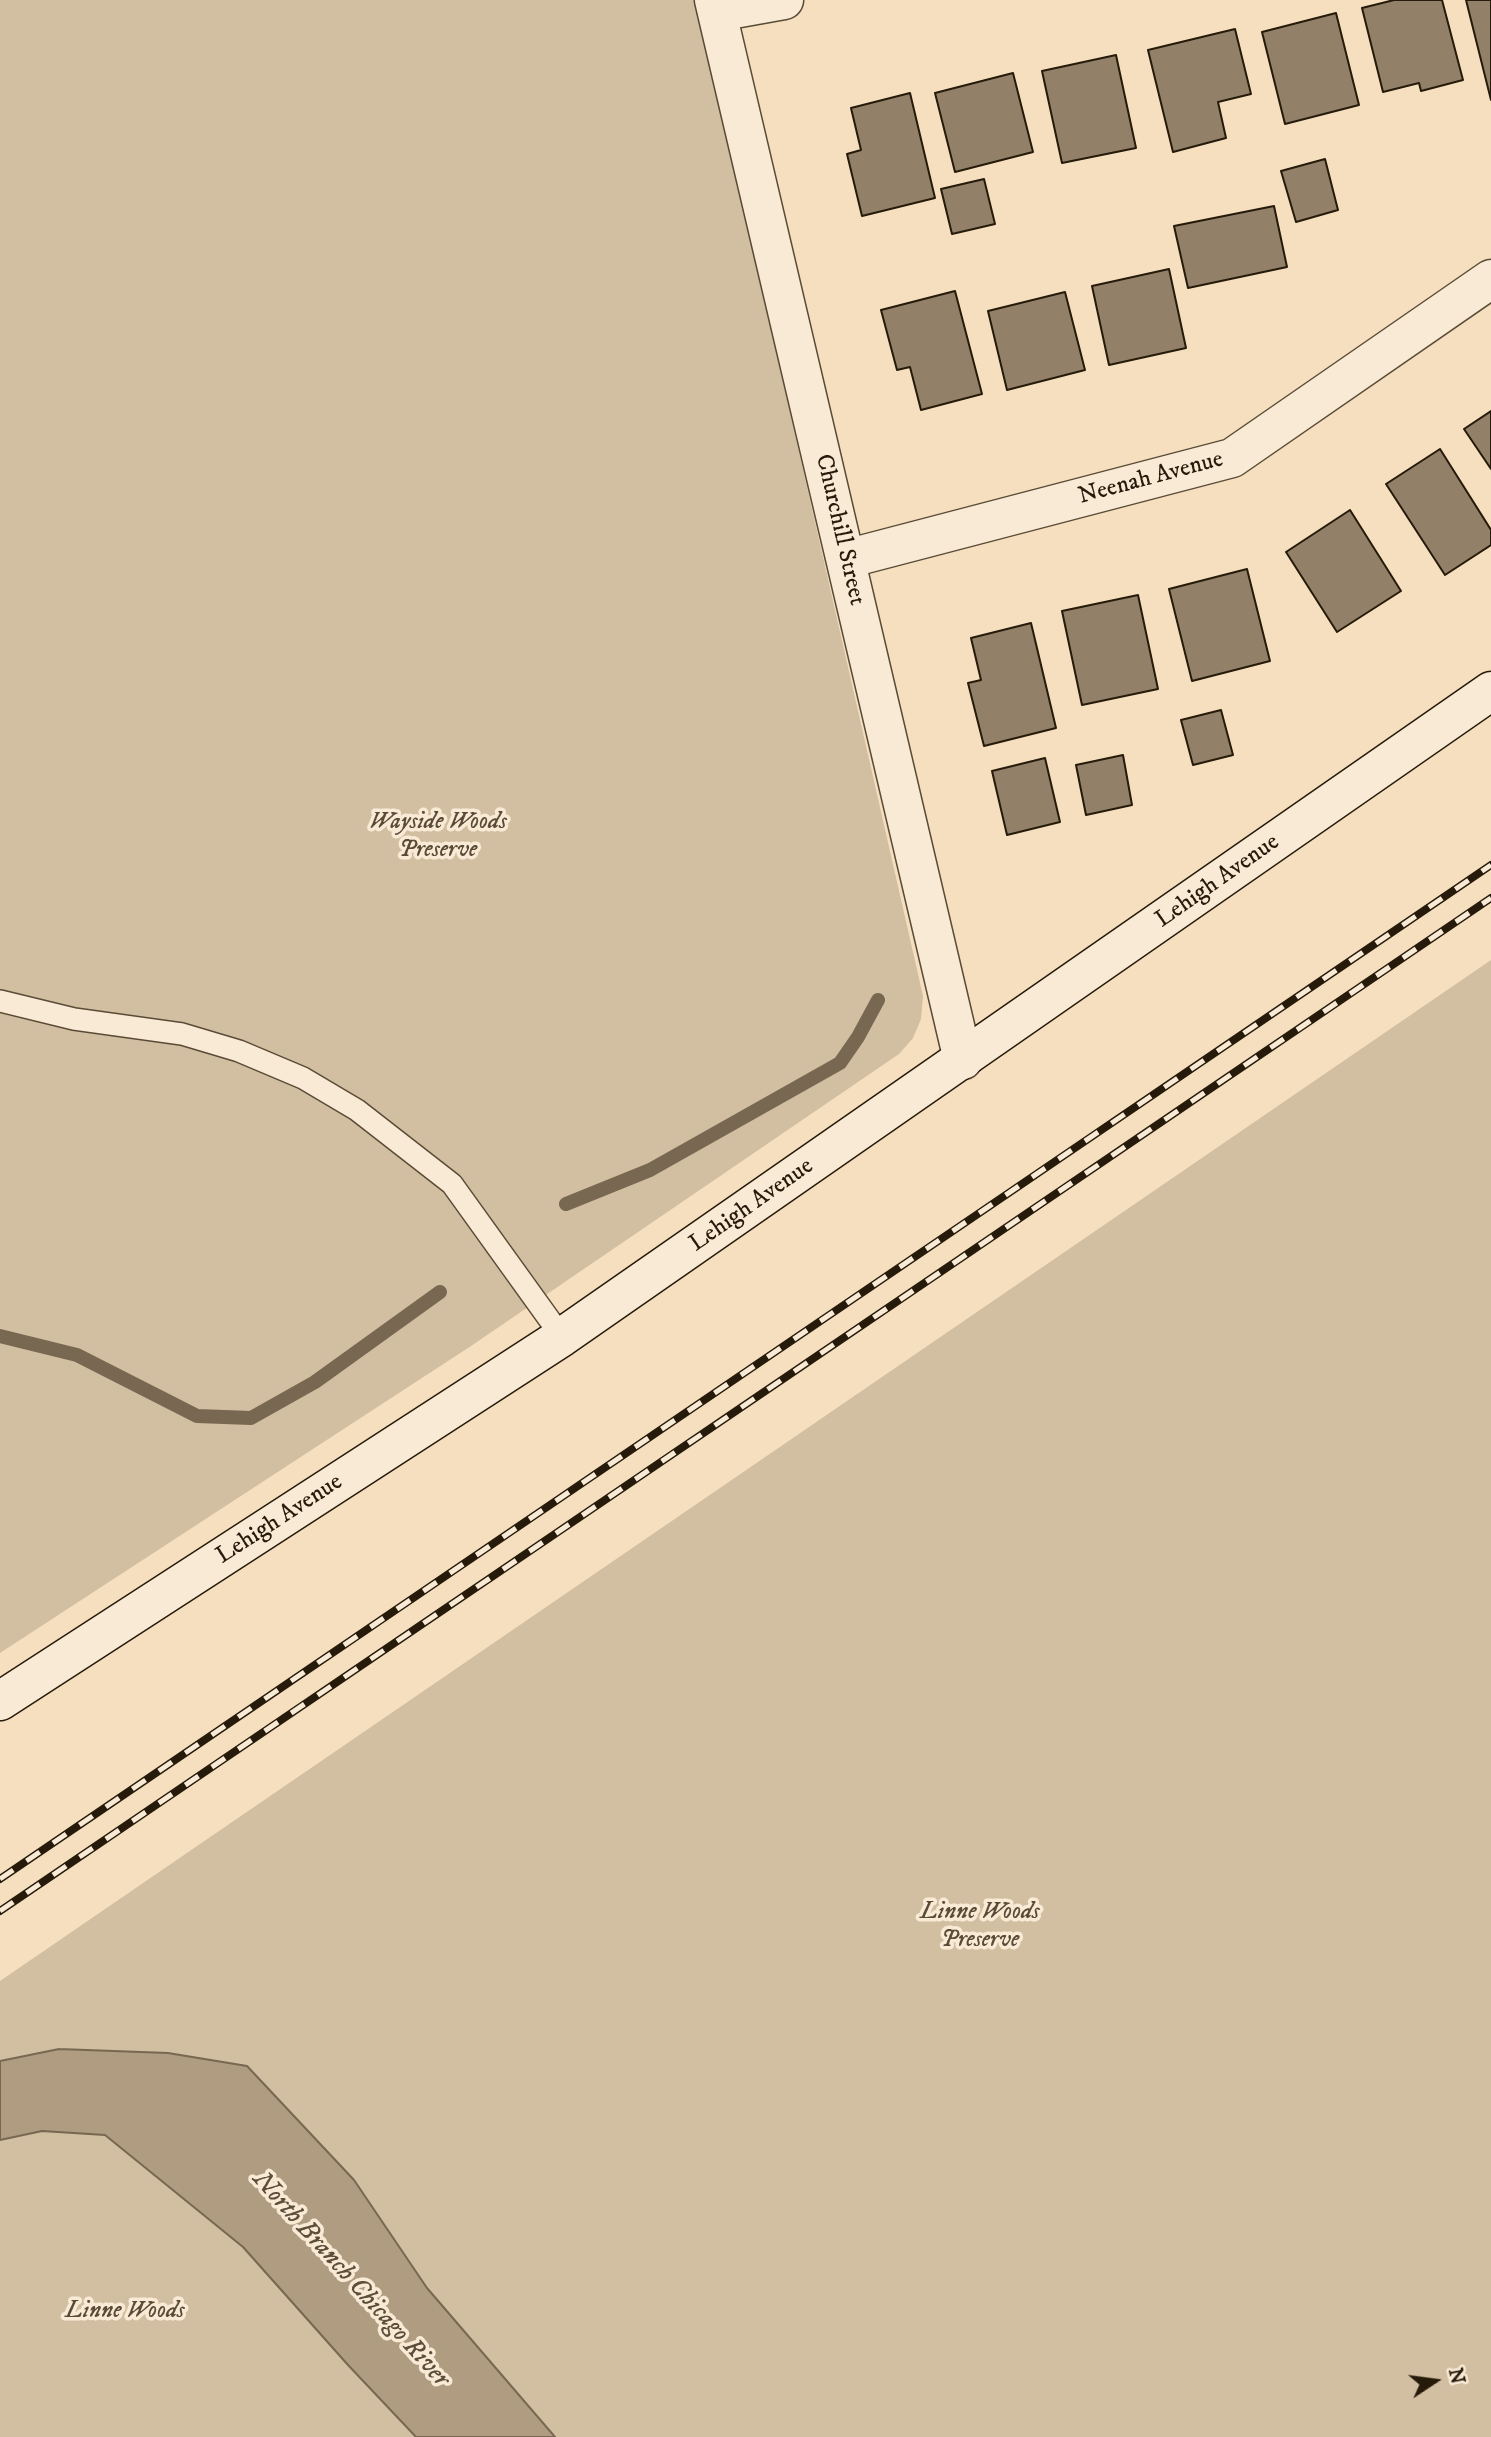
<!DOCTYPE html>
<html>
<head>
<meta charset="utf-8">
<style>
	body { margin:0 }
	#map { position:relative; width:1491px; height:2437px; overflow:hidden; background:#f5dfbf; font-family:"IM FELL DW Pica",serif }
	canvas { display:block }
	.north { position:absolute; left:1400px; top:2346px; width:70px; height:70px; -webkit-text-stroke:5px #f8ead5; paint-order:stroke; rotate:77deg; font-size:19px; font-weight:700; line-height:28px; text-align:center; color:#261a0a }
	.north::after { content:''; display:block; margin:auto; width:24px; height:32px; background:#261a0a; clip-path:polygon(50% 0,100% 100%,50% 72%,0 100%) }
</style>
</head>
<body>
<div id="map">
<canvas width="1491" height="2437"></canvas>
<div class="north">N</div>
</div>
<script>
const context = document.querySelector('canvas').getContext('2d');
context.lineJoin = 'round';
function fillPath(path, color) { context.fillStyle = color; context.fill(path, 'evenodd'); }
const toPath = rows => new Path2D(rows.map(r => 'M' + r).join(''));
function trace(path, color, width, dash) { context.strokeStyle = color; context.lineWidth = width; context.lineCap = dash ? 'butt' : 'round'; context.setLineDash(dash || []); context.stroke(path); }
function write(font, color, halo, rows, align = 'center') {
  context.font = font + ' "IM FELL DW Pica",serif'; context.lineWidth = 7; context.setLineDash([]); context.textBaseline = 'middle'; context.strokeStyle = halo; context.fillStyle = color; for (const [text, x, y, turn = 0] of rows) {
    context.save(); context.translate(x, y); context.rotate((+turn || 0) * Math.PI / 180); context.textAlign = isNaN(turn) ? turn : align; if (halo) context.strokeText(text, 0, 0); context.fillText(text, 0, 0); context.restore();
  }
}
fillPath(toPath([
	[0,0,696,0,923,996,921,1019,913,1038,899,1054,471,1346,0,1653],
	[1491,960,1491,2437,0,2437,0,1981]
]), '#d2bea0');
const water = toPath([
	[59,2049,168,2053,247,2066,354,2180,427,2288,555,2437,416,2437,348,2365,243,2247,105,2135,42,2131,0,2140,0,2061,59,2049]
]);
fillPath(water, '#af9c81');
trace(water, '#786851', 2);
trace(toPath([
	[566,1204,650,1170,840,1063,858,1037,878,1000],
	[0,1336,77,1355,197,1416,251,1418,315,1382,440,1292]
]), '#786851', 14);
const building = toPath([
	[1394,0,1442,0,1463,80,1421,91,1419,83,1383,92,1362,8,1394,0],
	[1466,0,1491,0,1491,100,1466,0],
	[1336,13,1359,105,1285,124,1262,32,1336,13],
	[1235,29,1251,94,1218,102,1226,138,1173,152,1148,50,1235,29],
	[1116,55,1136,148,1062,163,1042,71,1116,55],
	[1013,73,1033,152,955,172,935,93,1013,73],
	[910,93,935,198,862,216,847,154,861,150,851,108,910,93],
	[1325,159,1338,210,1296,222,1281,171,1325,159],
	[984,179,995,224,952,234,941,189,984,179],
	[1274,206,1287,267,1188,288,1174,226,1274,206],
	[1169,269,1186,348,1109,365,1092,286,1169,269],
	[955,291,982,394,921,410,910,367,897,370,881,310,955,291],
	[1065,292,1085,370,1007,390,988,311,1065,292],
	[1491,411,1491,469,1464,429,1491,411],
	[1440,449,1491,530,1491,545,1445,575,1386,484,1440,449],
	[1350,510,1401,591,1337,632,1286,552,1350,510],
	[1247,569,1270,661,1192,681,1169,589,1247,569],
	[1138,595,1158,689,1082,705,1062,611,1138,595],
	[1031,623,1056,728,984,746,968,683,981,680,971,638,1031,623],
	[1221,710,1233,755,1193,765,1181,720,1221,710],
	[1123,755,1132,805,1086,815,1076,765,1123,755],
	[1045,758,1060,822,1007,835,992,771,1045,758]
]);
fillPath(building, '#928068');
trace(building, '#261a0a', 2);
const lane = toPath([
	[0,1001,74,1019,182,1034,239,1051,303,1078,357,1110,452,1184,562,1337]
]);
const street = toPath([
	[714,0,963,1060],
	[717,12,784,0],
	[846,559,1232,458,1491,279]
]);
const secondary = toPath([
	[0,1701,562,1337,1491,691]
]);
trace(lane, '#5a4b37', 24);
trace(street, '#5a4b37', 41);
trace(secondary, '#261a0a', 41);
trace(lane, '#f8ead5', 21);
trace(street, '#f8ead5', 38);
trace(secondary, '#f8ead5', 38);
const rail = toPath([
	[0,1879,1491,865],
	[0,1911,1491,898]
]);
trace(rail, '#261a0a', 8);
trace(rail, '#f8ead5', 5, [16]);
write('24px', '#261a0a', '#f8ead5', [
	["Neenah Avenue",1151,479,-15],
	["Churchill Street",839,530,77],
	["Lehigh Avenue",1218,882,-35],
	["Lehigh Avenue",752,1206,-35],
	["Lehigh Avenue",280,1520,-33]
]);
write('italic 24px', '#5a4b37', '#f8ead5', [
	["Wayside Woods",438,823],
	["Preserve",438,851],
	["Linne Woods",980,1913],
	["Preserve",980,1941],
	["Linne Woods",125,2312]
]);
write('italic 26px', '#5d4e3a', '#f8ead5', [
	["North Branch Chicago River",350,2280,48]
]);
</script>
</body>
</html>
